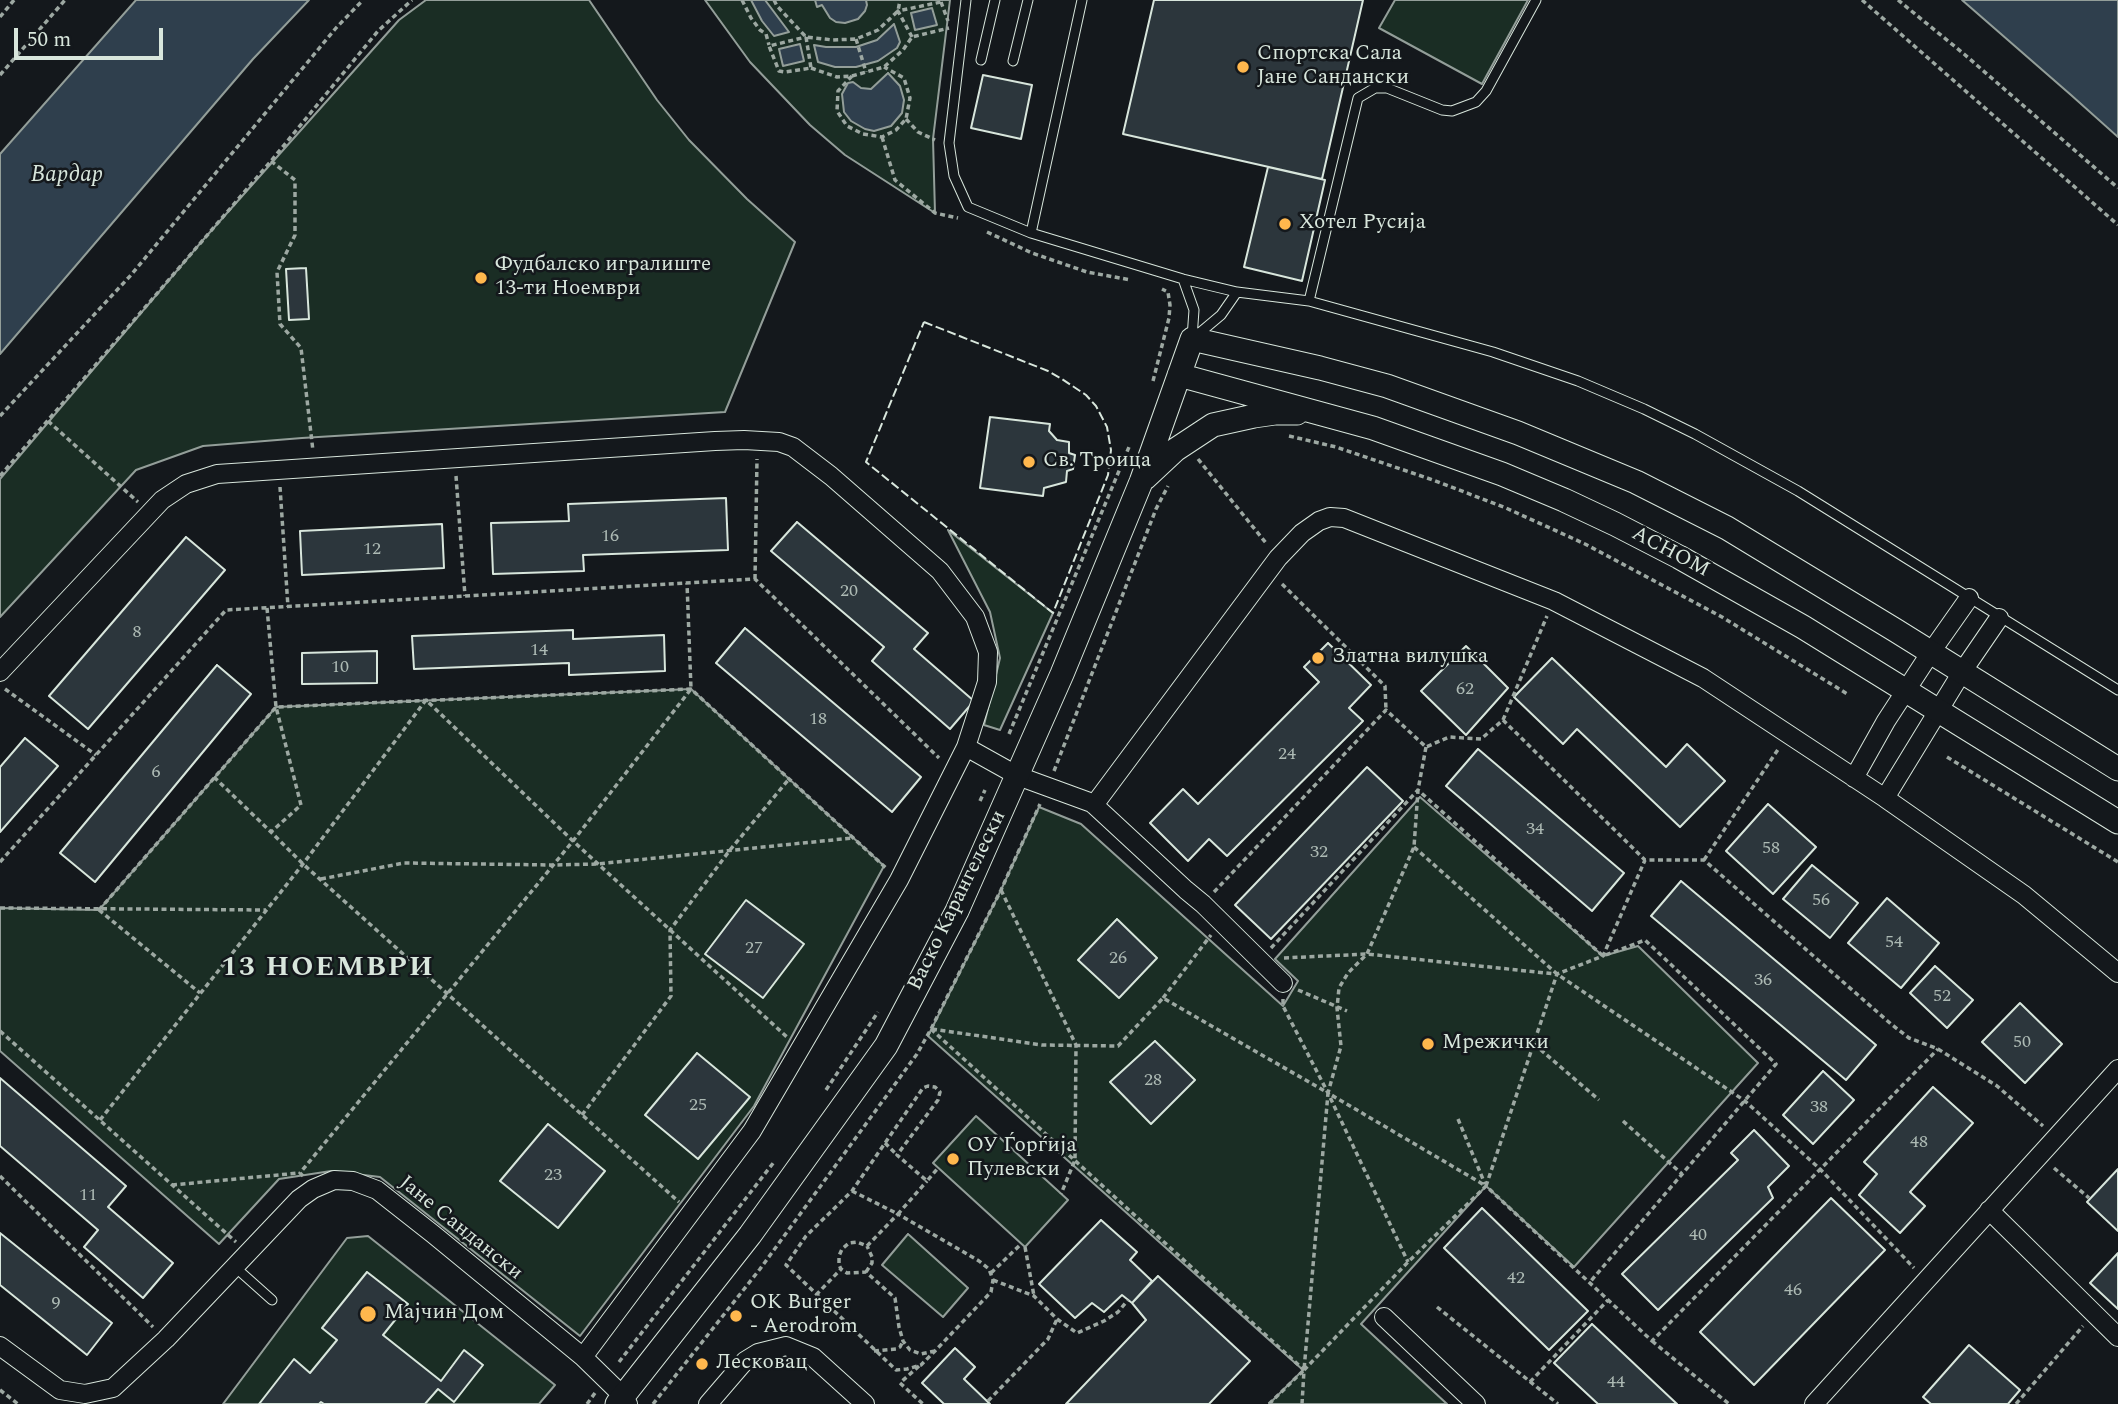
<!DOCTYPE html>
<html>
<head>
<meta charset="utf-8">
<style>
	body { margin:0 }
	#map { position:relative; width:2118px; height:1404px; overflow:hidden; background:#14181c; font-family:Spectral,serif }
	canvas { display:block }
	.scale { position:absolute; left:14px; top:28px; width:149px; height:32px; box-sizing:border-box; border:4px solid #d8e6dc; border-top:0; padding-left:9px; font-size:21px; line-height:24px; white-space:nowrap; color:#d8e6dc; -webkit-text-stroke:5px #14181c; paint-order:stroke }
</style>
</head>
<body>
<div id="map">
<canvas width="2118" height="1404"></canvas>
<div class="scale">50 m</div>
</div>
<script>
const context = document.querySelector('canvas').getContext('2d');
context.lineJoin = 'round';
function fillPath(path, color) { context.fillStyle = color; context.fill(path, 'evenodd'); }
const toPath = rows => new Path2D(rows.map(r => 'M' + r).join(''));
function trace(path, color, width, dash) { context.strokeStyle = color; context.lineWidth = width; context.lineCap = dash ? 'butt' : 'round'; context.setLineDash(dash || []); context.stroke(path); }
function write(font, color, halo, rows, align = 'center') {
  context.font = font + ' Spectral,serif'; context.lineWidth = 5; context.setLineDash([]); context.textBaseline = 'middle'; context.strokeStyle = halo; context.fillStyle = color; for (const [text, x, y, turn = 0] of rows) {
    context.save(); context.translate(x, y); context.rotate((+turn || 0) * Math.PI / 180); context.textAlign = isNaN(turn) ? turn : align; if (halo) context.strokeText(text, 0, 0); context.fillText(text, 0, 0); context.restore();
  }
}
const green = toPath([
	[426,0,589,0,657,100,689,140,747,199,795,242,725,412,302,438,203,446,136,470,0,617,0,479,203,240,399,20,426,0],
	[705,0,950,0,933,139,935,213,845,155,810,125,750,62,705,0],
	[1395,0,1528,0,1482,84,1379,28,1395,0],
	[948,530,1053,613,1000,730,984,725,1000,658,990,612,948,530],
	[691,689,884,866,754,1106,580,1336,380,1177,331,1171,279,1179,219,1244,0,1051,0,908,99,910,276,707,691,689],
	[1420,797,1603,956,1638,946,1758,1063,1574,1267,1486,1186,1361,1324,1447,1404,1269,1404,1303,1370,928,1036,1001,890,1039,807,1081,824,1283,1006,1298,981,1275,959,1420,797],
	[976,1116,1068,1200,1025,1247,933,1163,976,1116],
	[908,1234,968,1288,943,1317,882,1265,908,1234],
	[368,1236,555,1385,539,1404,223,1404,347,1238,368,1236]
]);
fillPath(green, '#1a2d24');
trace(green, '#939e99', 2);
const water = toPath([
	[136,0,309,0,253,59,0,354,0,154,136,0],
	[751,0,765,0,789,32,774,36,762,21,751,0],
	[815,0,866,0,867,5,865,11,858,19,845,23,836,22,830,18,822,5,817,7,815,0],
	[1962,0,2118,0,2118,137,2071,95,1962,0],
	[932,8,937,25,915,30,911,13,932,8],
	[894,24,900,42,897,48,878,61,856,67,835,67,818,62,814,45,826,47,856,47,877,40,894,24],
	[800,44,804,61,783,66,779,49,800,44],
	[888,73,900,86,904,100,902,113,891,126,874,131,865,129,851,121,844,112,842,94,848,83,853,82,861,88,871,89,888,73]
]);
fillPath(water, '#2f3f4d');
trace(water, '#939e99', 2);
const building = toPath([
	[1154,0,1363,0,1322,179,1123,134,1154,0],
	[983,75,1032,85,1021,139,971,128,983,75],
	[1268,167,1325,180,1302,281,1244,267,1268,167],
	[306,268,309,319,289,320,286,269,306,268],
	[990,417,1050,424,1049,431,1057,440,1069,442,1069,453,1075,455,1073,469,1067,471,1066,482,1044,488,1043,496,980,488,990,417],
	[726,498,728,550,583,555,584,571,493,574,491,523,569,521,568,504,726,498],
	[797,522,928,633,914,649,974,701,950,729,872,661,884,647,771,551,797,522],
	[442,524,444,568,302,575,300,531,442,524],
	[186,537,225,570,88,729,49,696,186,537],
	[745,628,921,777,892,812,716,663,745,628],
	[573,630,573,639,664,635,665,671,569,675,569,663,414,669,412,636,573,630],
	[1328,643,1371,685,1349,708,1363,721,1227,856,1209,839,1188,861,1150,823,1183,789,1198,804,1319,682,1304,667,1328,643],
	[1466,646,1508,688,1466,735,1421,691,1466,646],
	[377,651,377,683,302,684,302,653,377,651],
	[1552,658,1666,767,1687,744,1725,781,1680,827,1577,729,1563,744,1514,697,1552,658],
	[217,665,251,694,95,882,60,853,217,665],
	[25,738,58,766,0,832,0,767,25,738],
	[1478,749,1624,873,1592,911,1446,786,1478,749],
	[1367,767,1403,801,1271,939,1235,905,1367,767],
	[1768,804,1816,847,1773,894,1726,851,1768,804],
	[1812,865,1858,903,1830,938,1783,899,1812,865],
	[1681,881,1876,1045,1846,1080,1651,916,1681,881],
	[1887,898,1939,943,1901,988,1848,943,1887,898],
	[746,900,804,944,763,998,705,954,746,900],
	[1117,919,1157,958,1119,998,1078,960,1117,919],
	[1935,966,1973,1000,1947,1028,1910,993,1935,966],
	[2020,1003,2062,1044,2025,1083,1982,1042,2020,1003],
	[1155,1041,1195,1080,1151,1124,1110,1082,1155,1041],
	[697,1053,750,1097,698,1159,645,1115,697,1053],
	[1823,1071,1854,1100,1813,1144,1783,1115,1823,1071],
	[0,1078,126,1186,108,1207,173,1263,143,1298,84,1247,98,1230,0,1146,0,1078],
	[1933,1087,1973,1123,1910,1192,1925,1206,1900,1233,1859,1195,1877,1174,1864,1162,1933,1087],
	[548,1124,605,1171,558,1228,500,1181,548,1124],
	[1754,1130,1789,1166,1768,1187,1773,1198,1658,1310,1622,1274,1738,1160,1731,1153,1754,1130],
	[2118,1169,2118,1231,2087,1202,2118,1169],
	[1831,1198,1885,1250,1754,1385,1700,1332,1831,1198],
	[1482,1208,1588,1311,1549,1350,1444,1248,1482,1208],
	[1101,1220,1137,1252,1130,1260,1152,1281,1132,1303,1122,1295,1104,1312,1092,1303,1075,1318,1039,1284,1101,1220],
	[0,1233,112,1323,87,1355,0,1285,0,1233],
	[2118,1253,2118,1309,2090,1283,2118,1253],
	[367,1272,408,1304,383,1335,441,1381,464,1350,483,1365,454,1402,438,1389,425,1404,324,1404,321,1402,319,1404,259,1404,294,1359,310,1373,337,1340,322,1328,367,1272],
	[1158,1276,1250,1361,1209,1404,1066,1404,1146,1320,1132,1303,1158,1276],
	[1592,1324,1677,1404,1598,1404,1554,1363,1592,1324],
	[1969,1345,2020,1390,2008,1404,1931,1404,1923,1397,1969,1345],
	[955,1348,975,1367,964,1379,990,1404,944,1404,922,1383,955,1348]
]);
fillPath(building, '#2c363c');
trace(building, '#d8e6dc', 2);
const service = toPath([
	[966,0,949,143,954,176,968,207,1031,233,1183,279,1237,292,1309,301,1493,352,1578,381,1644,409,1695,434,1798,491,2118,690],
	[981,60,995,0],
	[1013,61,1028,0],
	[1031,233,1082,0],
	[1183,279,1194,310,1192,338],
	[1309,301,1358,98,1375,88,1387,88,1442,110,1452,111,1476,102,1486,91,1536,0],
	[1196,336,1221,315,1237,292],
	[235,1267,272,1300]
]);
const minor = toPath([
	[0,672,162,500,186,484,217,474,715,441,744,440,779,442,793,447,831,476,940,571,975,617,988,652,987,682,966,747,899,880,752,1131,583,1357],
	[966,747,1018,776,1092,803,1186,890,1203,904,1283,983],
	[1854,778,1886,721,1931,652,1969,598],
	[1885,798,1962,672,1999,618],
	[1094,805,1278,558,1302,533,1319,521,1330,517,1344,518,1554,601,1703,678,1885,798,2024,895,2118,973],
	[1989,1210,2118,1337],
	[1384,1317,1476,1404],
	[0,1346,60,1390,85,1394,113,1388,166,1339,299,1199,313,1189,334,1180,353,1181,377,1190,433,1234,583,1357,623,1396,628,1404],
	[708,1404,745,1361,758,1353,786,1346,813,1357,865,1404],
	[1814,1404,2118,1069]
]);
const tertiary = toPath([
	[1179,375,1373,428,1502,474,1564,500,1615,524,1679,557,1803,627,2118,822],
	[1145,478,1175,450,1213,425,1254,416,1275,413,1297,413],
	[617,1404,750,1235,886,1046,957,911,1062,674,1141,482,1192,339,1320,368,1387,386,1518,433,1636,482,1727,528,1895,630,2118,769]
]);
trace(service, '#d8e6dc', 11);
trace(minor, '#d8e6dc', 20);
trace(tertiary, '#d8e6dc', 25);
trace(toPath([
	[742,0,751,18,760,30,766,34,769,45],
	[774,0,777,6,806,37,833,40,856,39,878,30,898,11,900,0],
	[1862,0,2118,225],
	[1898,0,1964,54,2118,188],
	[941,2,948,21],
	[0,17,14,0],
	[806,37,811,68,785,72,779,71,769,46,806,37],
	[912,37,898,11,941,2],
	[856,39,866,72],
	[811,68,837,77,852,76,884,67,903,50,912,37,949,28],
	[0,75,65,0],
	[852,76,838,91,837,111,847,126,863,134,882,137,896,130,906,119,910,98,904,78,884,67],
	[906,119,918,132,935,140],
	[882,137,895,180,935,213,958,218],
	[271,161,295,180,295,235,277,272,280,324,301,348,313,451],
	[987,232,1032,253,1087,272,1131,280],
	[1153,381,1169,318,1170,305,1168,292,1162,289],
	[0,416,131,275,336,28,363,0],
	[48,421,138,502],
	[1289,436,1336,447,1433,480,1506,508,1585,544,1722,617,1849,695],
	[1198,459,1266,543],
	[0,476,271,161,378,31,412,0],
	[456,476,465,596],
	[280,487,288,607],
	[755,579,757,459],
	[1282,584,1385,686,1386,710],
	[267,608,276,707,301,805,271,832,303,864,679,1202],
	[5,689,96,755],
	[1503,720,1547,616],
	[1009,734,1129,447],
	[1947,757,2118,862],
	[1054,771,1156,509,1168,486],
	[214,777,271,832],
	[980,801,985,790],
	[1414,847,1557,974,1745,1101,1820,1169,1914,1268],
	[1704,860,1779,748],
	[0,862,226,610,755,579,939,758],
	[321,879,404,863,553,865,597,864,852,838],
	[1001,890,1076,1045,1075,1160,1061,1194],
	[1214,892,1386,710,1426,747,1449,737,1481,739,1503,720,1645,860,1704,860,1891,1024,1909,1038,1938,1049,1997,1086,2043,1126],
	[0,908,266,910],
	[99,910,276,707,691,689,886,868],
	[99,910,200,993],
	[1271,948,1418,790,1603,956,1645,940,1776,1064,1590,1282],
	[1284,958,1367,954,1555,974],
	[1298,990,1347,1011],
	[1163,998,1211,935],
	[1283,999,1283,1006,1328,1093,1408,1262],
	[931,1029,1304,1370],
	[932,1029,1042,1045,1118,1046,1163,998,1328,1093,1341,1046,1337,1008,1339,988,1348,973,1367,954,1414,847,1418,790,1426,747],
	[0,1031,236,1242],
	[1534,1044,1599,1100],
	[826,1090,878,1012],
	[582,1115,671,996,670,930,730,850,789,779],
	[1458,1119,1485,1184],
	[100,1120,303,864,426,700,573,841,788,1038],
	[1623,1121,1682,1174],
	[885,1143,897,1155],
	[2054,1168,2089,1198],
	[0,1176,153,1327],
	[303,1176,300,1173,573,841,691,689,687,583],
	[172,1185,299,1173],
	[1486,1186,1557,974,1603,956,1645,860],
	[852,1191,898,1214,927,1181],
	[1025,1247,1034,1296],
	[866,1272,872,1263,872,1257,867,1246],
	[991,1273,1021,1244],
	[993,1280,1034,1296,1057,1319,1077,1333,1104,1321,1118,1312,1128,1300],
	[816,1295,841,1269],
	[1437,1307,1558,1404],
	[1652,1341,1729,1404],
	[874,1351,896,1349,900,1347,903,1341],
	[935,1351,921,1354,910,1350,903,1341,899,1327,895,1298,866,1272,847,1273,841,1269,839,1265,839,1256,842,1249,849,1243,857,1242,867,1246,898,1214,979,1261,989,1269,993,1280,991,1292,935,1351,921,1365,907,1369,896,1370,786,1265,806,1236,852,1191,923,1088,928,1086,935,1087,940,1092,938,1100,897,1155,927,1181,938,1168],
	[619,1362,774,1162],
	[919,1366,900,1383,923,1404],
	[1530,1382,1608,1300],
	[0,1390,18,1404],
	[988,1401,1048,1339,1057,1319],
	[587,1404,595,1393],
	[653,1404,760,1269,917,1054,931,1029,1001,890,1040,804],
	[1269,1404,1304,1370,1328,1093,1486,1186],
	[1302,1404,1304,1370,1408,1262,1486,1186,1652,1341,1938,1049],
	[2016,1404,2083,1326]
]), '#9da8a2', 3.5, [5, 3.5]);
trace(service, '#14181c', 9);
trace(minor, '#14181c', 18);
trace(tertiary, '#14181c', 23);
trace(toPath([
	[924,322,1048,371,1062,379,1086,395,1096,406,1107,427,1111,450,1108,475,1053,613,866,462,924,322]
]), '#d8e6dc', 2, [9, 3.5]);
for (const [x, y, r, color] of [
	[1243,67,7,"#ffb74d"],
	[1285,224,7,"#ffb74d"],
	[481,278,7,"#ffb74d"],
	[1029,462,7,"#ffb74d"],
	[1318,658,7,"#ffb74d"],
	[1428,1044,7,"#ffb74d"],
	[953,1159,7,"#ffb74d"],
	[368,1314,9,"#ffb74d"],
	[736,1316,7,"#ffb74d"],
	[702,1364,7,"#ffb74d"]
]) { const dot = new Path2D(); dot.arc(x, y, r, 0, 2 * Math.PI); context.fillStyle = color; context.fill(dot); trace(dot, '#14181c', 2.5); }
write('18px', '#adbab4', null, [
	["16",610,537],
	["12",372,550],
	["20",849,592],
	["8",137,633],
	["14",539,651],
	["10",340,668],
	["62",1465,690],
	["18",818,720],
	["24",1287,755],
	["6",156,773],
	["34",1535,830],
	["58",1771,849],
	["32",1319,853],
	["56",1821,901],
	["54",1894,943],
	["27",754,949],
	["26",1118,959],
	["36",1763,981],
	["52",1942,997],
	["50",2022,1043],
	["28",1153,1081],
	["25",698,1106],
	["38",1819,1108],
	["48",1919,1143],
	["23",553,1176],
	["11",88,1196],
	["40",1698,1236],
	["42",1516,1279],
	["46",1793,1291],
	["9",56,1304],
	["44",1616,1383]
]);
write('21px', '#d8e6dc', '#14181c', [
	["Спортска Сала",1257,55],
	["Јане Сандански",1257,79],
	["Хотел Русија",1299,224],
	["Фудбалско игралиште",495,266],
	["13-ти Ноември",495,290],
	["Св. Троица",1043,462],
	["Златна вилушка",1332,658],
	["Мрежички",1442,1044],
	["ОУ Ѓорѓија",967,1147],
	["Пулевски",967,1171],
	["OK Burger",750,1304],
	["- Aerodrom",750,1328],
	["Мајчин Дом",384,1314],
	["Лесковац",716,1364]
], 'left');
write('21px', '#d8e6dc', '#14181c', [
	["АСНОМ",1670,553,28],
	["Васко Карангелески",958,901,-64],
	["Јане Сандански",460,1229,39]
]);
write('italic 23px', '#d8e6dc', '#14181c', [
	["Вардар",67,176]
]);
context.letterSpacing = '2px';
write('bold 28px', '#d8e6dc', '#14181c', [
	["13 НОЕМВРИ",328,970]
]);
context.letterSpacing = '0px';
</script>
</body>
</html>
